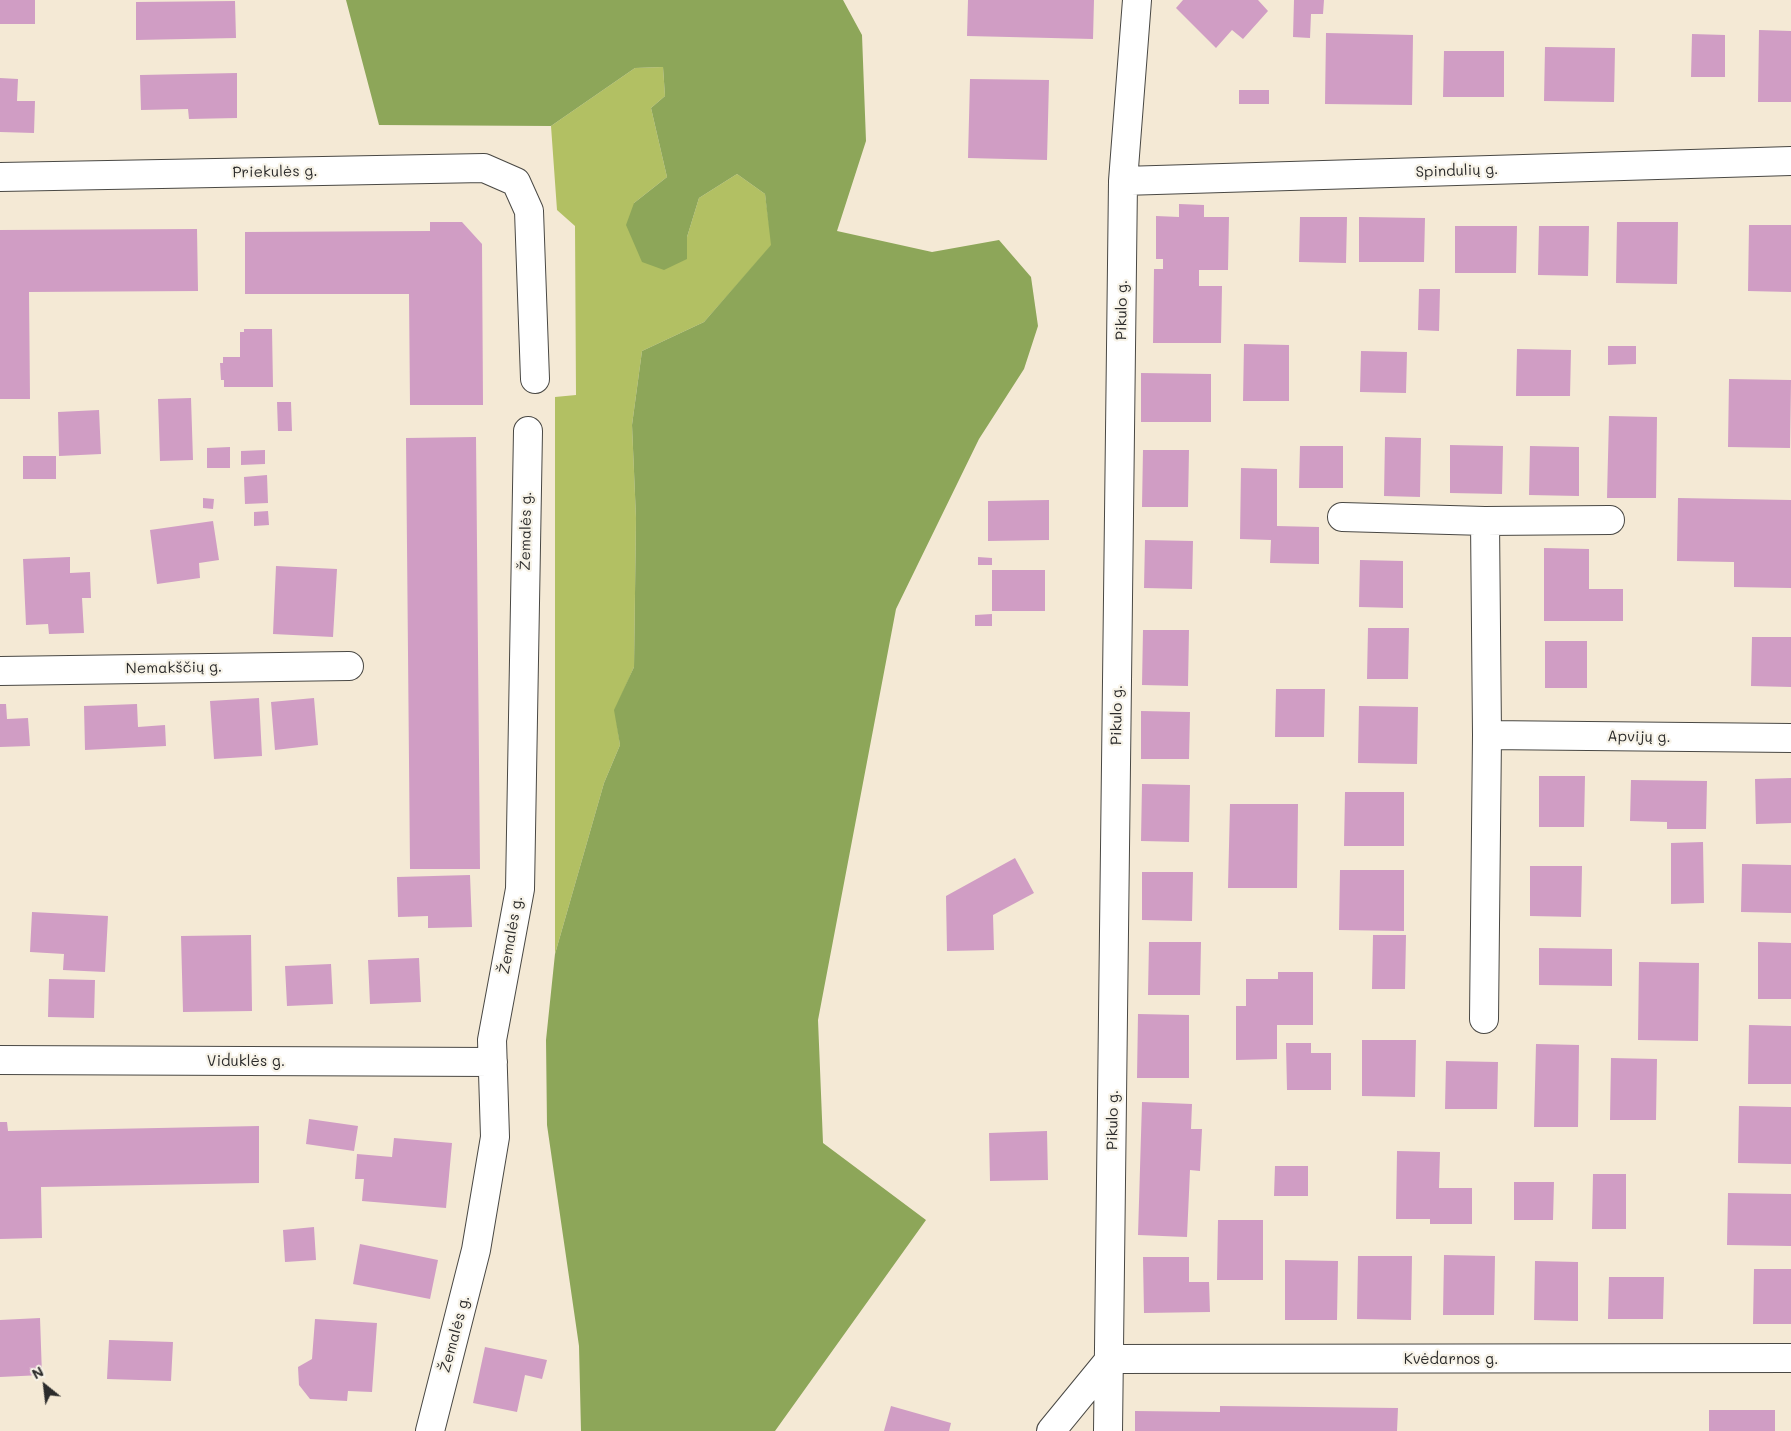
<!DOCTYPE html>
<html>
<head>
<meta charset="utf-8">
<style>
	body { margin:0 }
	#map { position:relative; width:1791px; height:1431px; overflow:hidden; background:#f4e9d5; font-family:Mali,sans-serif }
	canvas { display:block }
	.north { position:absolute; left:20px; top:1361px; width:50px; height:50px; -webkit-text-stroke:4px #f7f3e8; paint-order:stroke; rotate:331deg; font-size:14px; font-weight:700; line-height:20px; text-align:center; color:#2b2b2b }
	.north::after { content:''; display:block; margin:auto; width:18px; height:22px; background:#2b2b2b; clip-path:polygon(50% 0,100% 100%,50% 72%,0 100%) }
</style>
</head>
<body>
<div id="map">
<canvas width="1791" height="1431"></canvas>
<div class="north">N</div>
</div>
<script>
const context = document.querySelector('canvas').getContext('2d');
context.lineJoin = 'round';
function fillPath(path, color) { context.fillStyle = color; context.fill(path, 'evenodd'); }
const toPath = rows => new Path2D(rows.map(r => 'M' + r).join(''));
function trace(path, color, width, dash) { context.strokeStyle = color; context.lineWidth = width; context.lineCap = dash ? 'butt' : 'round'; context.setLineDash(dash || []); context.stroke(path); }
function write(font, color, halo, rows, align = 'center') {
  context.font = font + ' Mali,sans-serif'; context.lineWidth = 4.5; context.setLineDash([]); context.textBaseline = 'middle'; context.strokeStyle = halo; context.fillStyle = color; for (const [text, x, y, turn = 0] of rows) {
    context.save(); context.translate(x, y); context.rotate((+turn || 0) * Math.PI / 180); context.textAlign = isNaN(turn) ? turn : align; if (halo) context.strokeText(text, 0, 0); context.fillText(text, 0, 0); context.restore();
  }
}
fillPath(toPath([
	[663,67,665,96,651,108,667,177,634,203,687,259,687,237,699,198,737,174,765,194,772,245,704,322,642,351,632,425,636,518,634,667,615,710,620,745,604,783,555,954,555,397,576,395,575,226,557,210,551,126,635,68]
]), '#b2c063');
fillPath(toPath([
	[346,0,843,0,862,35,866,141,837,231,932,252,999,240,1031,277,1038,326,1024,369,979,439,896,609,818,1020,823,1143,926,1220,775,1431,581,1431,579,1346,547,1125,546,1040,555,954,604,783,620,745,614,710,634,667,636,518,632,425,642,351,704,322,771,245,765,194,737,174,699,198,687,237,687,259,664,270,642,262,626,225,634,203,667,177,651,108,665,96,663,67,635,68,551,126,379,125]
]), '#8da659');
fillPath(toPath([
	[0,0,35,0,35,24,0,24],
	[968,0,1094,0,1093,39,967,36],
	[1183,0,1258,0,1268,11,1243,39,1232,30,1216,48,1176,8],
	[1294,0,1324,0,1323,14,1311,14,1310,38,1293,37],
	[235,1,236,38,136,40,136,2],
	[1759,30,1791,31,1791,102,1758,102],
	[1326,33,1413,35,1412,105,1325,104],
	[1692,34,1725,35,1725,77,1691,77],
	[1545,47,1615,48,1614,102,1544,101],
	[1444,51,1504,51,1504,97,1443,97],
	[237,73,237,118,189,119,188,109,141,110,140,75],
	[0,78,18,79,17,101,35,101,34,133,0,132],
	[970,79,1049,80,1047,160,968,158],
	[1239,90,1269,90,1269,104,1239,104],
	[1179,204,1204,205,1204,217,1229,217,1228,270,1199,270,1199,286,1222,286,1221,343,1153,343,1154,269,1163,269,1163,259,1156,259,1156,216,1179,217],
	[1300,217,1347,217,1346,263,1299,262],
	[1359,217,1425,218,1424,262,1359,262],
	[430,222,462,222,482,244,483,405,410,405,409,294,245,294,245,232,430,231],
	[1617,222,1678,222,1677,284,1616,283],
	[1749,225,1791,225,1791,292,1748,291],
	[1455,226,1517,226,1516,273,1455,273],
	[1539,226,1589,226,1588,276,1538,275],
	[197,229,198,291,29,292,30,399,0,399,0,230],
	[1419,289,1440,289,1439,331,1418,330],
	[244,329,272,329,273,387,224,387,224,380,221,380,220,363,223,363,223,357,240,357,240,332,244,332],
	[1244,344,1289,345,1289,401,1243,401],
	[1608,346,1636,346,1636,364,1608,365],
	[1517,349,1571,350,1570,396,1516,396],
	[1361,351,1407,352,1406,393,1360,392],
	[1141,373,1211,374,1211,422,1141,422],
	[1729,379,1791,380,1790,448,1728,447],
	[191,398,193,460,160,461,158,399],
	[277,402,291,402,292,431,278,431],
	[99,410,101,454,59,456,58,412],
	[1609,416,1657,417,1656,498,1607,498],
	[476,437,480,869,410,869,406,438],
	[1385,437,1421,438,1420,497,1384,496],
	[1450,445,1503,446,1502,494,1450,493],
	[1300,446,1343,446,1343,488,1299,488],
	[1530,446,1579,447,1579,496,1529,495],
	[230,447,230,468,207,468,207,448],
	[265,450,265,464,241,465,241,451],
	[1143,450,1189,450,1188,507,1142,507],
	[23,456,56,456,56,479,23,479],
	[1241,468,1277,469,1277,526,1319,527,1319,564,1270,563,1271,540,1240,539],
	[267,475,268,503,245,504,244,477],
	[203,498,214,499,213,509,203,508],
	[1678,498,1791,500,1791,588,1734,587,1734,562,1677,561],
	[1049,500,1049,540,988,541,988,501],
	[268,511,269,525,254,526,254,512],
	[213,521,219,560,199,563,200,578,157,584,150,530],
	[1145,540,1193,541,1192,589,1144,588],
	[1544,548,1589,549,1589,589,1623,589,1623,621,1544,621],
	[70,557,70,573,90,572,91,598,82,598,84,633,49,634,48,624,26,625,23,559],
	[978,557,992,558,992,565,978,565],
	[1360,560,1403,561,1403,608,1359,607],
	[276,566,337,569,333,637,273,634],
	[992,570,1045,570,1045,611,992,611],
	[992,614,992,626,975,626,975,615],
	[1368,628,1409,628,1408,679,1367,679],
	[1143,630,1189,630,1188,686,1142,685],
	[1752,637,1791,637,1791,687,1751,686],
	[1545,641,1587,641,1587,688,1545,688],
	[1276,689,1325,689,1324,737,1275,737],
	[259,698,262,756,214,759,210,701],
	[314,698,318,745,275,750,271,702],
	[0,704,6,704,7,719,28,718,30,746,0,747],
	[137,704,138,727,165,725,166,746,85,750,84,706],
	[1359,706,1418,707,1417,764,1358,763],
	[1141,711,1190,712,1189,759,1141,759],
	[1539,776,1585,776,1584,827,1539,827],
	[1791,778,1791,823,1756,824,1755,779],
	[1631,780,1707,781,1706,829,1667,829,1667,822,1630,821],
	[1142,784,1190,785,1189,842,1141,841],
	[1345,792,1404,792,1404,846,1344,846],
	[1230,804,1298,804,1297,888,1228,888],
	[1703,842,1704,903,1671,904,1671,843],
	[1015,858,1034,893,993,915,994,950,947,951,946,896],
	[1742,864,1791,865,1791,913,1741,912],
	[1530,866,1582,866,1581,917,1530,916],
	[1340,870,1404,870,1404,931,1339,930],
	[1142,872,1193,872,1192,921,1142,920],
	[470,875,472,927,428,928,428,916,398,917,397,877],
	[32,912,108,916,105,972,63,970,64,954,30,952],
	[251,935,252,1011,183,1012,181,936],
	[1373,935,1406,935,1405,989,1372,989],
	[1149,942,1201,942,1200,995,1148,995],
	[1758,942,1791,943,1791,999,1758,999],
	[1539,948,1612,949,1612,986,1539,985],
	[419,958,421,1002,370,1004,368,960],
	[1639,962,1699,963,1698,1041,1638,1040],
	[331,964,333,1004,287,1006,285,966],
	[1278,972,1313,972,1313,1025,1277,1025,1277,1059,1236,1060,1236,1006,1246,1006,1246,979,1278,979],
	[49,979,95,980,94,1018,48,1017],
	[1138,1014,1189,1015,1189,1078,1137,1078],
	[1749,1025,1791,1026,1791,1084,1748,1084],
	[1362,1040,1416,1040,1415,1097,1362,1096],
	[1286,1043,1311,1043,1311,1053,1331,1053,1331,1090,1287,1090],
	[1536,1044,1579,1045,1578,1127,1534,1127],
	[1611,1058,1657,1059,1656,1120,1610,1120],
	[1446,1061,1498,1062,1497,1109,1445,1109],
	[1142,1102,1192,1104,1191,1129,1202,1129,1200,1171,1190,1170,1187,1237,1138,1235],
	[1739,1106,1791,1107,1791,1164,1738,1163],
	[309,1119,358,1126,354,1151,306,1144],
	[0,1122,7,1122,8,1131,259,1126,259,1183,41,1187,42,1238,0,1239],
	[1047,1131,1048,1180,990,1181,989,1133],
	[394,1138,452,1143,446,1208,362,1201,364,1179,355,1179,357,1154,392,1157],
	[1397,1151,1440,1152,1439,1188,1472,1188,1472,1224,1430,1224,1430,1219,1396,1219],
	[1275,1166,1308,1166,1308,1196,1274,1196],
	[1593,1174,1626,1174,1626,1229,1592,1229],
	[1514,1182,1554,1182,1553,1220,1514,1220],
	[1728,1193,1791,1194,1791,1246,1727,1245],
	[1218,1220,1263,1220,1263,1280,1217,1280],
	[314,1227,316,1260,285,1262,283,1230],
	[360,1244,438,1260,430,1299,353,1284],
	[1444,1255,1495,1256,1494,1315,1443,1315],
	[1358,1256,1412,1256,1411,1320,1357,1319],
	[1143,1257,1189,1257,1189,1282,1209,1282,1210,1312,1144,1313],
	[1285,1260,1338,1261,1337,1320,1285,1320],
	[1535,1261,1578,1262,1578,1321,1534,1320],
	[1754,1269,1791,1269,1791,1324,1753,1324],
	[1609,1277,1664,1277,1663,1319,1608,1319],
	[40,1318,42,1375,0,1377,0,1320],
	[315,1319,377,1323,372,1392,348,1391,347,1401,310,1399,299,1385,298,1367,312,1359],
	[109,1340,173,1342,171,1381,107,1379],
	[485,1347,547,1360,542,1379,525,1375,517,1412,473,1403],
	[891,1406,951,1423,949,1431,884,1431],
	[1220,1406,1398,1408,1397,1431,1135,1431,1135,1411,1220,1412],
	[1709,1410,1775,1410,1775,1431,1709,1431]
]), '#d09dc4');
const minor = toPath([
	[0,177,484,168,516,182,529,211,535,379],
	[1123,181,1791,161],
	[1342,517,1485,521,1610,520],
	[0,671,349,666],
	[1487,735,1791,738],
	[1484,1019,1487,735,1485,521],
	[0,1060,493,1062],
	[430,1431,476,1250,495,1137,492,1040,520,889,528,431],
	[1051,1431,1110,1359,1791,1358],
	[1108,1431,1123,181,1137,0]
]);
trace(minor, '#494844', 30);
trace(minor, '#fff', 28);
write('15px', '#2b2b2b', '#f7f3e8', [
	["Spindulių g.",1457,171,-2],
	["Priekulės g.",275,172,-1],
	["Pikulo g.",1122,310,-89],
	["Žemalės g.",526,531,-89],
	["Nemakščių g.",174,668,-1],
	["Pikulo g.",1117,715,-89],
	["Apvijų g.",1639,737,1],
	["Žemalės g.",511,935,-80],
	["Viduklės g.",246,1061],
	["Pikulo g.",1113,1120,-89],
	["Žemalės g.",455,1334,-75],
	["Kvėdarnos g.",1451,1359]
]);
</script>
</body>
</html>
